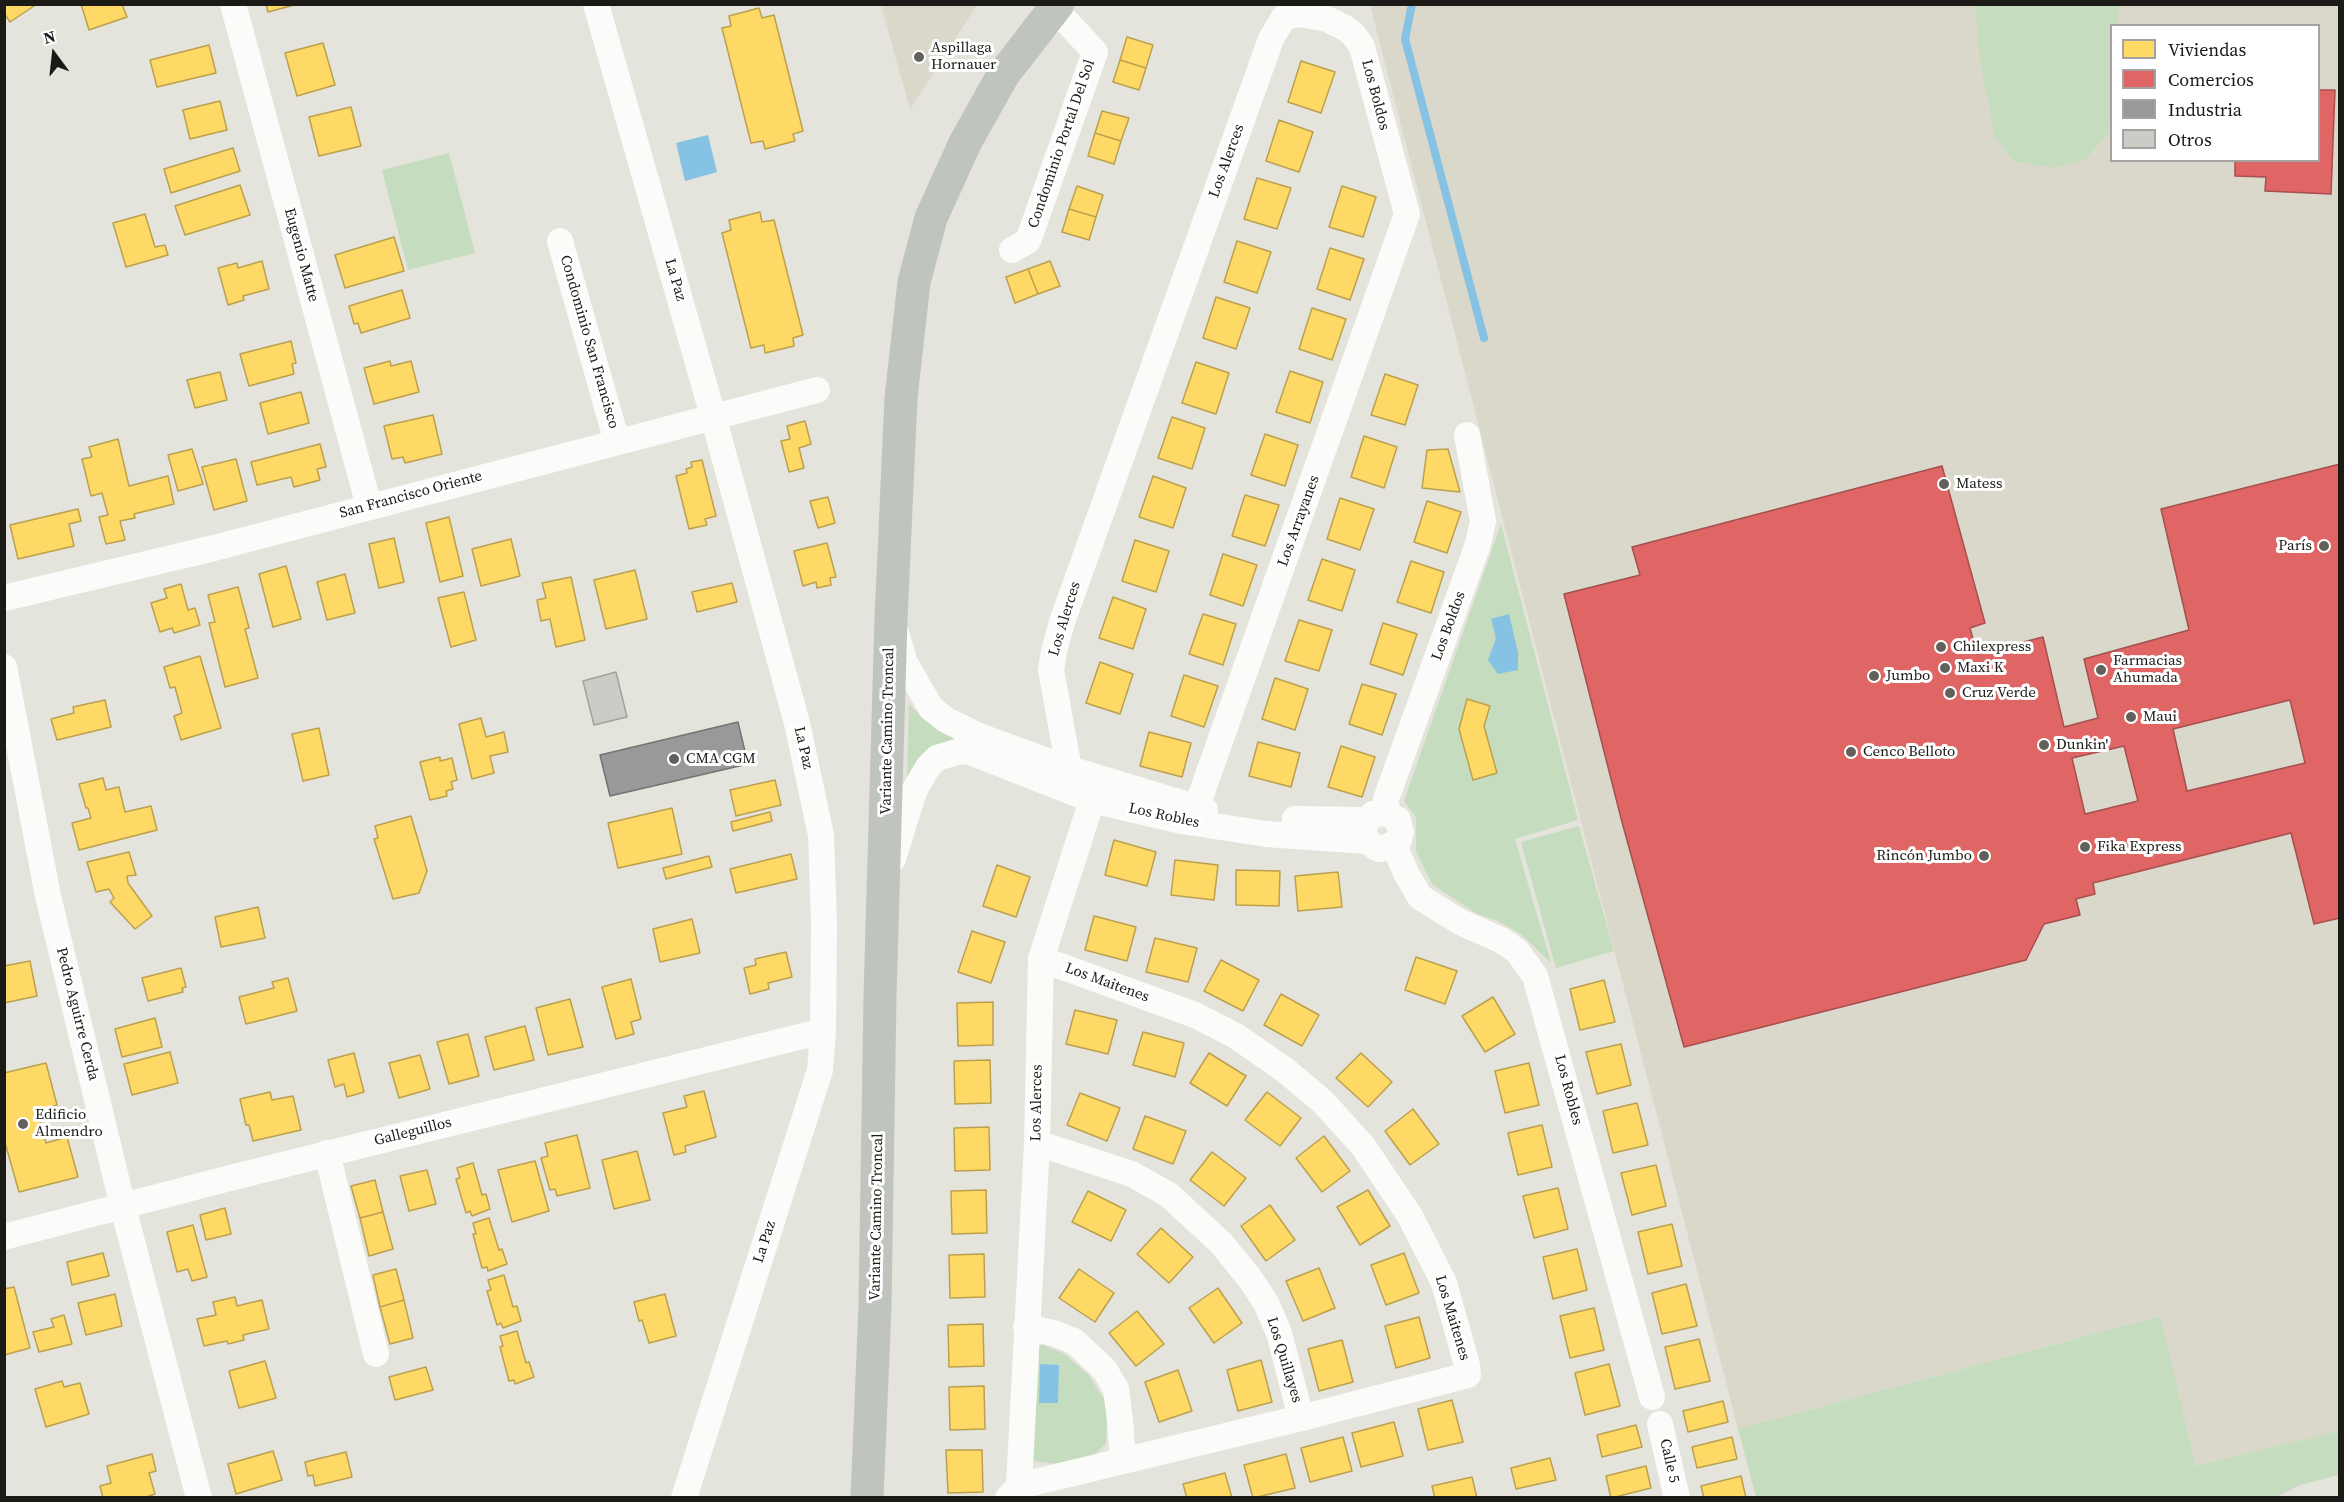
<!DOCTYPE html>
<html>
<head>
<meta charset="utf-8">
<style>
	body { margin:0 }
	#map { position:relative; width:2344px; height:1502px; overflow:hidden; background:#e4e3dc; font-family:"Source Serif 4",serif }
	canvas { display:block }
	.frame { position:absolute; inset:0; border:6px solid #1b1a16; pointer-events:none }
	.legend { position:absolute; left:2110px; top:24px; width:210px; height:138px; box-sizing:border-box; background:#fff; border:2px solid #a4a3a2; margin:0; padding:8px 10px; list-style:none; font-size:18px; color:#1b1a16 }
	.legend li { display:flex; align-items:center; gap:12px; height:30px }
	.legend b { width:30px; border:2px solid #a4a3a2 }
	.north { position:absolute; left:24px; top:24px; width:60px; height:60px; -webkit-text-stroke:4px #fff; paint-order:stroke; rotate:345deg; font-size:16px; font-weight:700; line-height:24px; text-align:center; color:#1b1a16 }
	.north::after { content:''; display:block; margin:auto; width:21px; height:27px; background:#1b1a16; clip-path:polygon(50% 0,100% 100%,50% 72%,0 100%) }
</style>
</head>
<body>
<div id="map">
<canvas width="2344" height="1502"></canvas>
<div class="frame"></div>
<ul class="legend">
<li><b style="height:16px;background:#ffd966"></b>Viviendas</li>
<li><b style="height:16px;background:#e06666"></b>Comercios</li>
<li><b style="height:16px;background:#999"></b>Industria</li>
<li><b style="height:16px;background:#cccbc5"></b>Otros</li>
</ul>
<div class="north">N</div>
</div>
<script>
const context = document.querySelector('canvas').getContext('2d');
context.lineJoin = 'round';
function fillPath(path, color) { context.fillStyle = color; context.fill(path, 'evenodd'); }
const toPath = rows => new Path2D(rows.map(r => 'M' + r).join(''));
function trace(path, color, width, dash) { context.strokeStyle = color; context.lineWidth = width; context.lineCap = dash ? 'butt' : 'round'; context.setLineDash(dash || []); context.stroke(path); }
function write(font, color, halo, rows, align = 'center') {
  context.font = font + ' "Source Serif 4",serif'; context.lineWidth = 6; context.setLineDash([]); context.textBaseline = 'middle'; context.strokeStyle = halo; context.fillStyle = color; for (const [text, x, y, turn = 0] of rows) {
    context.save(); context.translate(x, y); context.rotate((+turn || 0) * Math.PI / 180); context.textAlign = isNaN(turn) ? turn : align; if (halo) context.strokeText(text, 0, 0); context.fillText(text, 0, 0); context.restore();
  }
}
fillPath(toPath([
	[881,5,977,5,910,109],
	[1370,5,2339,5,2339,1431,2196,1466,2159,1316,1738,1429],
	[2112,26,2318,26,2318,160,2112,160]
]), '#dad8ca');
fillPath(toPath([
	[1975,5,2119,5,2117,25,2112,26,2112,98,2109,132,2084,161,2053,168,2014,161,1995,137,1980,61],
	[449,153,475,253,408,270,382,170],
	[1501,524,1578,820,1515,839,1551,963,1521,934,1496,920,1477,914,1432,884,1416,851,1416,817,1404,801],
	[909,704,923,718,936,727,968,741,907,783],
	[1579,826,1614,951,1556,968,1521,842],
	[2160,1316,2196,1466,2339,1431,2339,1475,2300,1485,2275,1498,1756,1497,1738,1429],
	[1043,1345,1063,1353,1088,1374,1107,1404,1106,1444,1088,1460,1064,1465,1027,1460,1034,1348]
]), '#c6dcbe');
fillPath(toPath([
	[708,135,717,172,685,181,676,143],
	[1509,614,1518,652,1518,670,1498,674,1488,660,1496,638,1491,619],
	[1040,1364,1059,1365,1058,1403,1039,1403]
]), '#85c2e4');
const homes = toPath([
	[4,4,37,4,10,22,4,13,4,4],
	[81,4,122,4,127,17,89,30,81,4],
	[266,4,298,4,268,12,266,4],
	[759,8,762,18,774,15,803,131,793,134,795,141,765,149,763,141,751,143,722,28,731,26,729,16,759,8],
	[1127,37,1153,45,1146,68,1120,60,1127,37],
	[323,43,335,85,297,96,285,53,323,43],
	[209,45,216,73,157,87,150,60,209,45],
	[1120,60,1146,68,1139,90,1113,82,1120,60],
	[1301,61,1335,72,1321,113,1288,102,1301,61],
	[220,101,227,130,190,139,183,110,220,101],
	[351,107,361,146,319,156,309,117,351,107],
	[1102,111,1129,118,1121,141,1095,133,1102,111],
	[1279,120,1313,132,1299,172,1266,161,1279,120],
	[1095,133,1121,141,1114,164,1088,156,1095,133],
	[233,148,240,171,171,193,164,169,233,148],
	[1257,178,1291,188,1277,229,1244,219,1257,178],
	[240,185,250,215,185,235,175,206,240,185],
	[1077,186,1103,195,1096,217,1069,209,1077,186],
	[1342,186,1376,197,1363,237,1329,227,1342,186],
	[1069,209,1096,217,1089,240,1062,232,1069,209],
	[760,212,762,222,774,220,803,335,793,338,794,346,765,353,764,345,751,348,722,233,731,230,729,220,760,212],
	[145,214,155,247,165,245,168,255,126,267,113,223,145,214],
	[394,237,404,271,345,288,335,255,394,237],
	[1237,241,1271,252,1257,293,1224,282,1237,241],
	[1330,248,1364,259,1350,300,1317,289,1330,248],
	[262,261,269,289,243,296,244,300,228,305,218,268,237,263,238,268,262,261],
	[1050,261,1060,286,1038,294,1028,269,1050,261],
	[1028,269,1038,294,1015,303,1006,277,1028,269],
	[402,290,410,318,361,333,358,323,354,324,349,306,402,290],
	[1216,297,1250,308,1236,349,1203,338,1216,297],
	[1312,308,1346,319,1332,360,1299,349,1312,308],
	[291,341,296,363,292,364,294,374,249,386,240,354,291,341],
	[390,361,391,366,411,361,419,392,374,404,364,368,390,361],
	[1196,362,1229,373,1216,414,1182,403,1196,362],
	[1290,371,1323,382,1310,423,1276,412,1290,371],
	[220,372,227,400,195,408,187,380,220,372],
	[1385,374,1418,385,1405,425,1371,415,1385,374],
	[301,392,309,423,268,434,260,403,301,392],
	[433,415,442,454,405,463,403,457,392,459,384,426,433,415],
	[1172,417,1205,428,1192,469,1158,458,1172,417],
	[805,421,811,444,799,448,804,468,789,472,781,441,790,439,787,426,805,421],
	[1265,434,1298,445,1285,486,1251,475,1265,434],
	[1364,436,1397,447,1384,488,1351,477,1364,436],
	[118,439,129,486,168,476,174,504,134,514,135,518,120,521,125,540,106,544,99,517,108,515,102,493,91,496,82,459,92,457,89,447,118,439],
	[320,444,326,467,317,469,320,480,294,487,291,477,257,485,251,462,320,444],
	[192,449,203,484,178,491,168,455,192,449],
	[1448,449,1460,492,1422,488,1427,450,1448,449],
	[236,459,247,501,214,510,202,467,236,459],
	[702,460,716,516,705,519,707,525,689,529,676,476,687,473,686,469,692,467,691,462,702,460],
	[1153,476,1186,488,1173,528,1139,517,1153,476],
	[1245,495,1279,505,1265,546,1232,536,1245,495],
	[828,497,835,523,818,528,810,501,828,497],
	[1340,498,1374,509,1360,550,1327,539,1340,498],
	[1427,501,1461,512,1447,553,1414,542,1427,501],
	[78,509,81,521,69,524,74,546,18,559,10,525,78,509],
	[449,517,463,576,440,582,426,523,449,517],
	[394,538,404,582,379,588,369,544,394,538],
	[511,539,520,576,481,586,472,549,511,539],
	[1135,540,1169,551,1156,592,1122,581,1135,540],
	[827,543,836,577,830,578,831,585,817,588,816,582,803,586,794,551,827,543],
	[1223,554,1257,565,1243,606,1210,595,1223,554],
	[1322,559,1355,570,1342,611,1308,600,1322,559],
	[1411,561,1444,572,1431,613,1397,602,1411,561],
	[286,566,301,619,273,627,259,574,286,566],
	[635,570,647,619,606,629,594,580,635,570],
	[345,574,355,613,327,620,317,582,345,574],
	[571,577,585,640,556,647,550,619,541,621,537,600,546,598,542,583,571,577],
	[732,583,737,602,697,612,692,592,732,583],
	[181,584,188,610,195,608,200,625,174,633,172,628,160,632,151,603,167,598,164,589,181,584],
	[238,587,249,628,245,629,258,678,225,687,209,623,215,622,208,595,238,587],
	[464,592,476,640,451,647,438,598,464,592],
	[1113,597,1146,609,1133,649,1099,638,1113,597],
	[1203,614,1236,624,1223,665,1189,654,1203,614],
	[1299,620,1332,630,1319,671,1285,661,1299,620],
	[1383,623,1417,634,1403,675,1370,664,1383,623],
	[200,656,221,728,181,740,174,716,182,713,175,687,170,688,164,667,200,656],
	[1100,662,1133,674,1120,714,1086,703,1100,662],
	[1184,675,1218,686,1204,727,1171,716,1184,675],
	[1275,678,1308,689,1295,730,1262,719,1275,678],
	[1362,684,1396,694,1382,735,1349,724,1362,684],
	[1467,699,1490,706,1484,726,1497,773,1473,780,1459,729,1467,699],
	[105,700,111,727,57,740,51,719,74,713,73,707,105,700],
	[481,718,486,737,504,732,508,752,490,756,494,773,472,779,459,724,481,718],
	[319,728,329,775,303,781,292,734,319,728],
	[1149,732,1191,743,1182,777,1140,766,1149,732],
	[1258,742,1300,753,1291,787,1249,776,1258,742],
	[1341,746,1375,757,1362,797,1328,787,1341,746],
	[440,757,440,761,452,758,457,780,451,782,453,789,446,791,447,796,430,800,420,762,440,757],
	[103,778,106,790,119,787,125,812,151,806,157,830,79,850,72,823,91,818,88,808,86,808,79,784,103,778],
	[775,780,781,805,736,816,730,790,775,780],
	[672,808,682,854,618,868,608,823,672,808],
	[770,812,772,821,733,831,731,822,770,812],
	[411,816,427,871,419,893,393,899,374,839,378,838,375,826,411,816],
	[1114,840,1156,852,1147,886,1105,875,1114,840],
	[129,852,136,875,127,876,128,883,152,916,135,929,110,902,114,898,109,889,96,892,87,862,129,852],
	[791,854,797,879,736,893,730,869,791,854],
	[709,856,712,867,666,879,663,868,709,856],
	[1175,860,1218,865,1214,900,1171,895,1175,860],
	[997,865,1030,877,1016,917,983,906,997,865],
	[1236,870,1280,871,1279,906,1236,905,1236,870],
	[1338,872,1342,907,1298,911,1295,876,1338,872],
	[258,907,265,938,221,947,215,917,258,907],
	[1094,916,1136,927,1127,961,1085,950,1094,916],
	[692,919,700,953,660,962,653,929,692,919],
	[972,931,1005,942,991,983,958,972,972,931],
	[1155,938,1197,948,1188,982,1146,972,1155,938],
	[786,952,792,977,768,983,769,989,750,994,744,968,756,965,755,959,786,952],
	[1416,957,1457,971,1445,1004,1405,990,1416,957],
	[1221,960,1259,980,1243,1011,1204,991,1221,960],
	[30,961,37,996,4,1003,4,966,30,961],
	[181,968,186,987,182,988,183,992,148,1001,142,978,181,968],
	[288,978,297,1011,246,1024,239,997,274,988,272,982,288,978],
	[631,979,641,1019,631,1022,634,1034,616,1039,602,987,631,979],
	[1604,980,1615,1022,1580,1030,1570,989,1604,980],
	[1281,994,1319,1015,1302,1046,1264,1025,1281,994],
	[1493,997,1515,1034,1485,1052,1462,1016,1493,997],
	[570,999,583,1047,548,1055,536,1008,570,999],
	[993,1002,993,1045,958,1046,957,1003,993,1002],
	[1075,1010,1117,1020,1108,1054,1066,1044,1075,1010],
	[155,1018,162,1047,122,1057,115,1029,155,1018],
	[525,1026,534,1060,494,1070,485,1037,525,1026],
	[1143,1032,1184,1043,1175,1077,1133,1065,1143,1032],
	[468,1034,479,1076,449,1084,437,1042,468,1034],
	[1621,1044,1631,1085,1597,1094,1586,1052,1621,1044],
	[170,1052,178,1083,132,1095,124,1064,170,1052],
	[354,1053,364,1092,347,1097,344,1084,335,1087,328,1060,354,1053],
	[1209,1053,1246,1076,1227,1106,1190,1083,1209,1053],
	[1361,1053,1392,1082,1368,1107,1336,1078,1361,1053],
	[420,1055,430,1089,399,1098,389,1063,420,1055],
	[990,1060,991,1103,955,1104,954,1061,990,1060],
	[46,1063,57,1105,37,1111,46,1143,67,1137,78,1177,19,1192,4,1139,4,1073,46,1063],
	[1529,1063,1539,1105,1505,1113,1495,1071,1529,1063],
	[704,1091,716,1137,685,1146,686,1152,674,1155,663,1113,687,1107,684,1096,704,1091],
	[270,1092,272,1100,293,1096,301,1130,253,1141,249,1125,246,1125,240,1099,270,1092],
	[1267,1092,1301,1118,1280,1146,1245,1120,1267,1092],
	[1080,1093,1120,1108,1107,1141,1067,1125,1080,1093],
	[1637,1103,1648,1145,1613,1153,1603,1111,1637,1103],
	[1413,1109,1439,1144,1410,1165,1385,1131,1413,1109],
	[1145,1116,1186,1131,1173,1164,1133,1149,1145,1116],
	[1542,1125,1552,1167,1518,1175,1508,1133,1542,1125],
	[989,1127,990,1170,955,1171,954,1128,989,1127],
	[577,1135,590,1188,557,1196,555,1189,550,1190,541,1158,548,1156,545,1143,577,1135],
	[1324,1136,1350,1171,1322,1192,1296,1158,1324,1136],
	[637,1151,650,1200,614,1209,602,1160,637,1151],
	[1212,1152,1246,1178,1224,1206,1190,1180,1212,1152],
	[535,1161,549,1211,512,1222,498,1170,535,1161],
	[473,1163,482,1195,486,1194,490,1209,472,1216,470,1211,466,1213,456,1179,460,1178,457,1168,473,1163],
	[1656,1165,1666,1206,1632,1215,1621,1173,1656,1165],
	[427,1170,436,1204,409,1211,400,1176,427,1170],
	[375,1180,383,1212,360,1218,351,1186,375,1180],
	[1558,1188,1568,1229,1534,1238,1523,1196,1558,1188],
	[986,1190,987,1233,952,1234,951,1191,986,1190],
	[1368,1190,1390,1226,1360,1245,1337,1207,1368,1190],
	[1088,1191,1126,1210,1111,1241,1072,1222,1088,1191],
	[1270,1205,1295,1240,1266,1261,1241,1226,1270,1205],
	[225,1208,231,1234,206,1240,200,1215,225,1208],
	[383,1212,393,1249,369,1256,360,1218,383,1212],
	[489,1218,499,1250,502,1249,507,1264,488,1271,487,1267,482,1268,473,1234,476,1234,473,1223,489,1218],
	[1672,1224,1682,1266,1648,1274,1638,1232,1672,1224],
	[193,1225,207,1277,192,1281,188,1269,177,1272,167,1232,193,1225],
	[1161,1228,1193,1257,1169,1283,1137,1254,1161,1228],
	[1577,1249,1587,1290,1553,1299,1543,1257,1577,1249],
	[103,1253,109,1276,72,1285,67,1262,103,1253],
	[1404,1253,1419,1293,1386,1305,1371,1265,1404,1253],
	[984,1254,985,1297,950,1298,949,1255,984,1254],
	[1319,1268,1335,1308,1303,1321,1286,1281,1319,1268],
	[396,1269,404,1300,380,1307,373,1275,396,1269],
	[1079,1269,1114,1293,1095,1322,1059,1298,1079,1269],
	[504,1275,513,1307,517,1306,521,1321,503,1328,501,1323,497,1325,487,1291,491,1290,488,1280,504,1275],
	[1686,1284,1697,1326,1662,1334,1652,1293,1686,1284],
	[14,1287,30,1348,4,1355,4,1289,14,1287],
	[1218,1288,1242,1323,1214,1343,1189,1308,1218,1288],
	[115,1294,122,1326,86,1335,78,1303,115,1294],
	[665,1294,676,1336,649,1343,642,1320,639,1321,634,1302,665,1294],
	[235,1297,237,1306,262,1300,269,1329,243,1335,244,1340,228,1344,227,1341,204,1346,197,1319,216,1315,213,1302,235,1297],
	[404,1300,413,1338,390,1344,380,1307,404,1300],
	[1594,1308,1604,1350,1570,1358,1560,1316,1594,1308],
	[1137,1311,1164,1344,1136,1366,1109,1333,1137,1311],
	[64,1315,72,1344,39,1352,33,1332,54,1327,51,1319,64,1315],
	[1419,1317,1430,1358,1396,1368,1385,1326,1419,1317],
	[983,1324,984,1366,949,1367,948,1325,983,1324],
	[517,1331,526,1363,529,1362,534,1377,515,1384,514,1380,509,1381,500,1347,503,1346,500,1336,517,1331],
	[1699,1339,1710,1381,1675,1389,1665,1347,1699,1339],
	[1342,1340,1353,1382,1319,1391,1308,1349,1342,1340],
	[1261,1360,1272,1402,1238,1411,1227,1370,1261,1360],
	[265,1361,276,1398,239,1408,229,1371,265,1361],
	[1609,1364,1620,1406,1585,1415,1575,1373,1609,1364],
	[426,1367,433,1390,395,1400,389,1377,426,1367],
	[1178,1370,1192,1411,1159,1422,1145,1382,1178,1370],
	[62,1381,64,1387,80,1383,89,1414,46,1427,35,1389,62,1381],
	[984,1386,985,1429,950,1430,949,1387,984,1386],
	[1452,1400,1463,1442,1428,1450,1418,1409,1452,1400],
	[1723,1401,1728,1422,1688,1432,1683,1411,1723,1401],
	[1394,1422,1403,1456,1361,1467,1352,1433,1394,1422],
	[1636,1425,1642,1447,1602,1457,1597,1435,1636,1425],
	[1343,1437,1352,1471,1310,1482,1301,1448,1343,1437],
	[1732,1437,1737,1459,1697,1468,1692,1447,1732,1437],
	[946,1450,982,1450,983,1492,948,1493,946,1450],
	[273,1451,282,1480,236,1494,228,1464,273,1451],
	[346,1452,352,1477,315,1486,313,1475,308,1476,305,1462,346,1452],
	[152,1454,156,1471,149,1473,155,1494,143,1498,103,1498,100,1486,111,1483,107,1466,152,1454],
	[1286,1454,1295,1488,1253,1498,1244,1465,1286,1454],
	[1550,1458,1556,1480,1516,1489,1511,1468,1550,1458],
	[1646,1466,1651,1488,1611,1498,1606,1476,1646,1466],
	[1225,1473,1232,1498,1187,1498,1183,1484,1225,1473],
	[1741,1476,1746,1498,1704,1498,1701,1486,1741,1476],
	[1472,1477,1477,1498,1435,1498,1432,1486,1472,1477]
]);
fillPath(homes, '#ffd966');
trace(homes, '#bba04e', 1.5);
const shops = toPath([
	[2318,90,2335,90,2331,194,2265,191,2266,177,2235,176,2235,160,2318,160,2318,90],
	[2340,464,2340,918,2314,924,2291,833,2093,883,2095,894,2076,899,2080,915,2044,924,2026,960,1684,1047,1622,822,1564,594,1640,575,1632,547,1942,466,1985,623,1970,628,1977,654,2043,637,2064,727,2098,718,2084,659,2189,630,2161,509,2340,464],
	[2290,700,2305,763,2187,791,2173,729,2290,700],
	[2124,746,2138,801,2085,814,2072,758,2124,746]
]);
fillPath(shops, '#e06666');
trace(shops, '#a54f4e', 1.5);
const industry = toPath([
	[738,722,748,764,610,796,600,755,738,722]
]);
fillPath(industry, '#999');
trace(industry, '#737372', 1.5);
trace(toPath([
	[1412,4,1405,39,1484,338]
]), '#85c2e4', 8);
const building = toPath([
	[616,672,627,717,594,725,583,681,616,672]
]);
fillPath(building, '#cccbc5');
trace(building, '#a2a19c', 1.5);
trace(toPath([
	[233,4,369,506],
	[596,4,713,416,797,723,821,835,824,924,823,1031,820,1070,684,1498],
	[560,241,617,442],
	[1012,250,1028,241,1095,52,1054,8],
	[4,598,214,548,817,390],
	[896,633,905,663,931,708,946,720,979,736,1069,769,1205,810],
	[4,667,48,896,123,1207,199,1498],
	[1387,813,1386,799,1478,544,1483,521,1467,435],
	[1295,819,1367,820],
	[1394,845,1406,873,1420,897,1460,922,1501,940,1517,951,1535,976,1652,1397],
	[893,859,914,791,928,767,937,758,960,751,970,752,1092,800,1182,821,1266,834,1367,841,1378,849,1386,848,1399,840,1401,832,1398,820,1387,813,1373,814,1364,825,1364,836,1367,841],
	[1037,1143,1132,1174,1169,1195,1221,1243,1251,1280,1266,1303,1279,1333,1301,1418],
	[327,1153,376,1354],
	[4,1237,234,1177,823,1031],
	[1026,1327,1053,1333,1074,1341,1105,1370,1116,1389,1120,1420,1123,1461],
	[1660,1424,1677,1498],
	[1019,1486,1037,1143,1041,959,1092,800,1069,769,1051,670,1054,651,1062,622,1271,39,1284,17,1299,14,1327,19,1345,28,1354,35,1362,47,1407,214,1196,809,1182,821],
	[1008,1498,1019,1486,1301,1418,1468,1375,1467,1365,1444,1283,1410,1216,1363,1146,1323,1102,1285,1070,1236,1036,1195,1015,1041,959]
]), '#fbfbfa', 26);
trace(toPath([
	[867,1498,875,1306,880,996,891,619,901,398,914,282,931,218,965,143,1003,75,1058,4]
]), '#c0c4be', 33);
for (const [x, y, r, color] of [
	[919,57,6,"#61605b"],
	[1944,484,6,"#61605b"],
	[2324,546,6,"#61605b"],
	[1941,647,6,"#61605b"],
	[1945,668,6,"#61605b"],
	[2101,670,6,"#61605b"],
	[1874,676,6,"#61605b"],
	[1950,693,6,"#61605b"],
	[2131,717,6,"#61605b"],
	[2044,745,6,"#61605b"],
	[1851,752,6,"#61605b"],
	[674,759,6,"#61605b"],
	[2085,847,6,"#61605b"],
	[1984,856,6,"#61605b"],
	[23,1124,6,"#61605b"]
]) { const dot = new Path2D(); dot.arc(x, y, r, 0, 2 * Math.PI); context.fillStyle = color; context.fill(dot); trace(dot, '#fff', 2); }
write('15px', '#1b1a16', '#fff', [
	["Aspillaga",931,48],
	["Hornauer",931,65],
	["Matess",1956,484],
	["París",2312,546,"right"],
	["Chilexpress",1953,647],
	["Farmacias",2113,661],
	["Ahumada",2113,678],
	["Maxi K",1957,668],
	["Jumbo",1886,676],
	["Cruz Verde",1962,693],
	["Maui",2143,717],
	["Dunkin'",2056,745],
	["Cenco Belloto",1863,752],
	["CMA CGM",686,759],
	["Fika Express",2097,847],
	["Rincón Jumbo",1972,856,"right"],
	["Edificio",35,1115],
	["Almendro",35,1132]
], 'left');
write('15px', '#1b1a16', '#fff', [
	["Los Boldos",1375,95,75],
	["Condominio Portal Del Sol",1062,144,-71],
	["Los Alerces",1227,161,-70],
	["Eugenio Matte",301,255,75],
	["La Paz",675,280,74],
	["Condominio San Francisco",589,342,74],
	["San Francisco Oriente",411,495,-15],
	["Los Arrayanes",1299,521,-70],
	["Los Alerces",1065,619,-73],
	["Los Boldos",1449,626,-70],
	["Variante Camino Troncal",888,731,-89],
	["La Paz",803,748,77],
	["Los Robles",1164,816,12],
	["Los Maitenes",1107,983,20],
	["Pedro Aguirre Cerda",77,1014,76],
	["Los Robles",1568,1090,75],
	["Los Alerces",1037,1103,-89],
	["Galleguillos",413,1132,-14],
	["Variante Camino Troncal",877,1217,-89],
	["La Paz",765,1242,-72],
	["Los Maitenes",1452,1318,73],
	["Los Quillayes",1284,1360,73],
	["Calle 5",1669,1461,77]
]);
</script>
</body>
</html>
